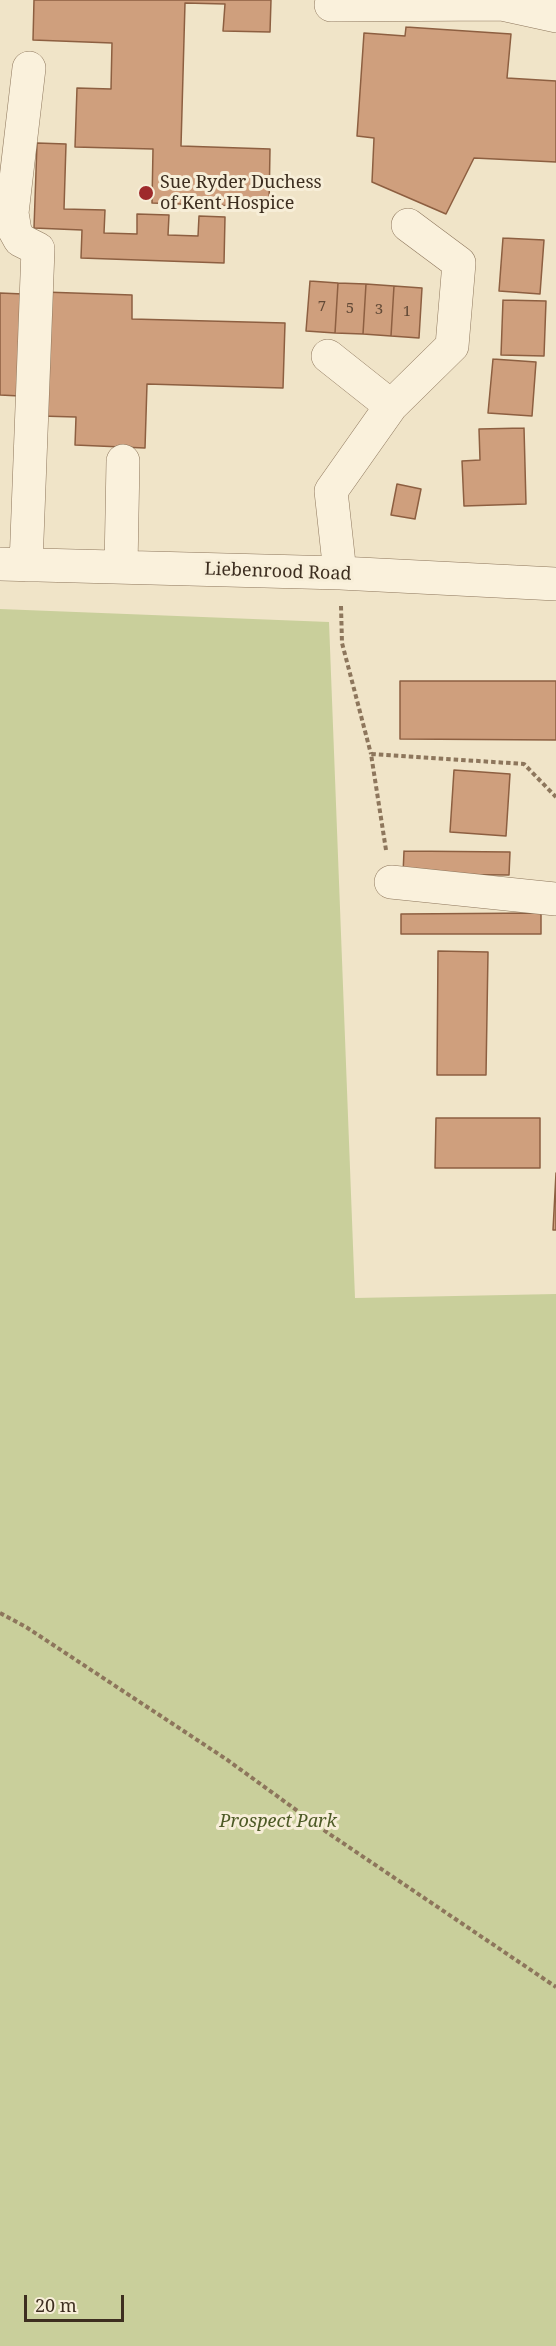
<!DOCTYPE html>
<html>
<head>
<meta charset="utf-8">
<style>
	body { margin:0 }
	#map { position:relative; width:556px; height:2346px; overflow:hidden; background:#f0e4c8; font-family:"Noto Serif",serif }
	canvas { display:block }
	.scale { position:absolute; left:24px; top:2295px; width:100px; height:27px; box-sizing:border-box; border:3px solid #3d2e20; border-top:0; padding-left:8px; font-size:18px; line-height:21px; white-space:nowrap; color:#3d2e20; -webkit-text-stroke:4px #f7eed8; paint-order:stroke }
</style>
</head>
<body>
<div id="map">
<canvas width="556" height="2346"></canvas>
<div class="scale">20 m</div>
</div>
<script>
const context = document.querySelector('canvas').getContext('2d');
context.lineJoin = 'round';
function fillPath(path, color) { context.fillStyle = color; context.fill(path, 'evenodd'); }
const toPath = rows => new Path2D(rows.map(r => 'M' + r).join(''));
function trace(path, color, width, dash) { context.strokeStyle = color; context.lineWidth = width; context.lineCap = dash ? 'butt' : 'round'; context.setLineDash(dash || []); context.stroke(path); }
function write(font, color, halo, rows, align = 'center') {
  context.font = font + ' "Noto Serif",serif'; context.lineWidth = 6; context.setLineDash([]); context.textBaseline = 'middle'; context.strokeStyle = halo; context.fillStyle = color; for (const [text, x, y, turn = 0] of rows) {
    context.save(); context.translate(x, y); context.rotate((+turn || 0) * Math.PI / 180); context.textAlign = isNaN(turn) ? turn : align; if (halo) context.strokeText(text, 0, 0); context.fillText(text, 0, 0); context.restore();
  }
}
fillPath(toPath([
	[0,609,329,622,355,1298,556,1294,556,2346,0,2346]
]), '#c9cf9b');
const building = toPath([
	[34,0,271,0,270,32,223,31,225,4,185,3,181,146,270,149,269,207,152,203,153,149,75,147,77,88,111,89,112,43,33,40,34,0],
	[406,27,511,34,507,78,556,81,556,162,474,158,446,214,372,182,374,138,357,136,364,33,405,36,406,27],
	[37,143,66,144,64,209,105,210,104,233,137,234,137,214,169,215,168,235,198,236,199,216,225,217,224,263,81,258,82,230,34,228,37,143],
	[503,238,544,240,540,294,499,291,503,238],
	[310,281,338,283,335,333,306,331,310,281],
	[338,283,366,284,363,334,335,333,338,283],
	[366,284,394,286,391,336,363,334,366,284],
	[394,286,422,288,419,338,391,336,394,286],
	[44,292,132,295,132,319,285,323,283,388,147,384,145,448,75,445,76,417,40,416,44,292],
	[0,293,23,294,20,396,0,395,0,293],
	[503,300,546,301,544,356,501,355,503,300],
	[493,359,536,362,532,416,488,413,493,359],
	[524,428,526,504,464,506,462,461,480,460,479,429,524,428],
	[397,484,421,489,415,519,391,515,397,484],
	[400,681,556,681,556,740,400,739,400,681],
	[454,770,510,774,506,836,450,832,454,770],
	[404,851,510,852,509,875,403,874,404,851],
	[541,913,541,934,401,934,401,914,541,913],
	[438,951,488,952,486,1075,437,1075,438,951],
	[436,1118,540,1118,540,1168,435,1168,436,1118],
	[556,1173,556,1230,553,1230,556,1173]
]);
fillPath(building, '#cf9f7d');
trace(building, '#8d5f41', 1.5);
const minor = toPath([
	[331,5,501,4,556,16],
	[328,356,391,406],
	[0,564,340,573,556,584],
	[26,565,38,249,20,240,15,231,12,213,29,68],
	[121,567,123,461],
	[340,573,331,491,391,406,452,346,459,263,408,225],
	[391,882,556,899]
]);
trace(minor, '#8d765c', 34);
trace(toPath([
	[341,606,342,643,371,754],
	[386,850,371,754,524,764,556,797],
	[0,1613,26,1627,226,1759,328,1833,556,1987]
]), '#8d765c', 4, [4.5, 3]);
trace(minor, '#faf1dc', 33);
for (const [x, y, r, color] of [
	[146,193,8,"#9e2a2b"]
]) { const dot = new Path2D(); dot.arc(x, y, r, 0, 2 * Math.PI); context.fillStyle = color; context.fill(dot); trace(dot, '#f7eed8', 2); }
write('15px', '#624a37', null, [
	["7",322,307],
	["5",350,309],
	["3",379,310],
	["1",407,312]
]);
write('18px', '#3d2e20', '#f7eed8', [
	["Sue Ryder Duchess",160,183],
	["of Kent Hospice",160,204]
], 'left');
write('18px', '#3d2e20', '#f7eed8', [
	["Liebenrood Road",278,572,2]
]);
write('italic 18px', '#4d5a26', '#f7eed8', [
	["Prospect Park",278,1822]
]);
</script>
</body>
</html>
